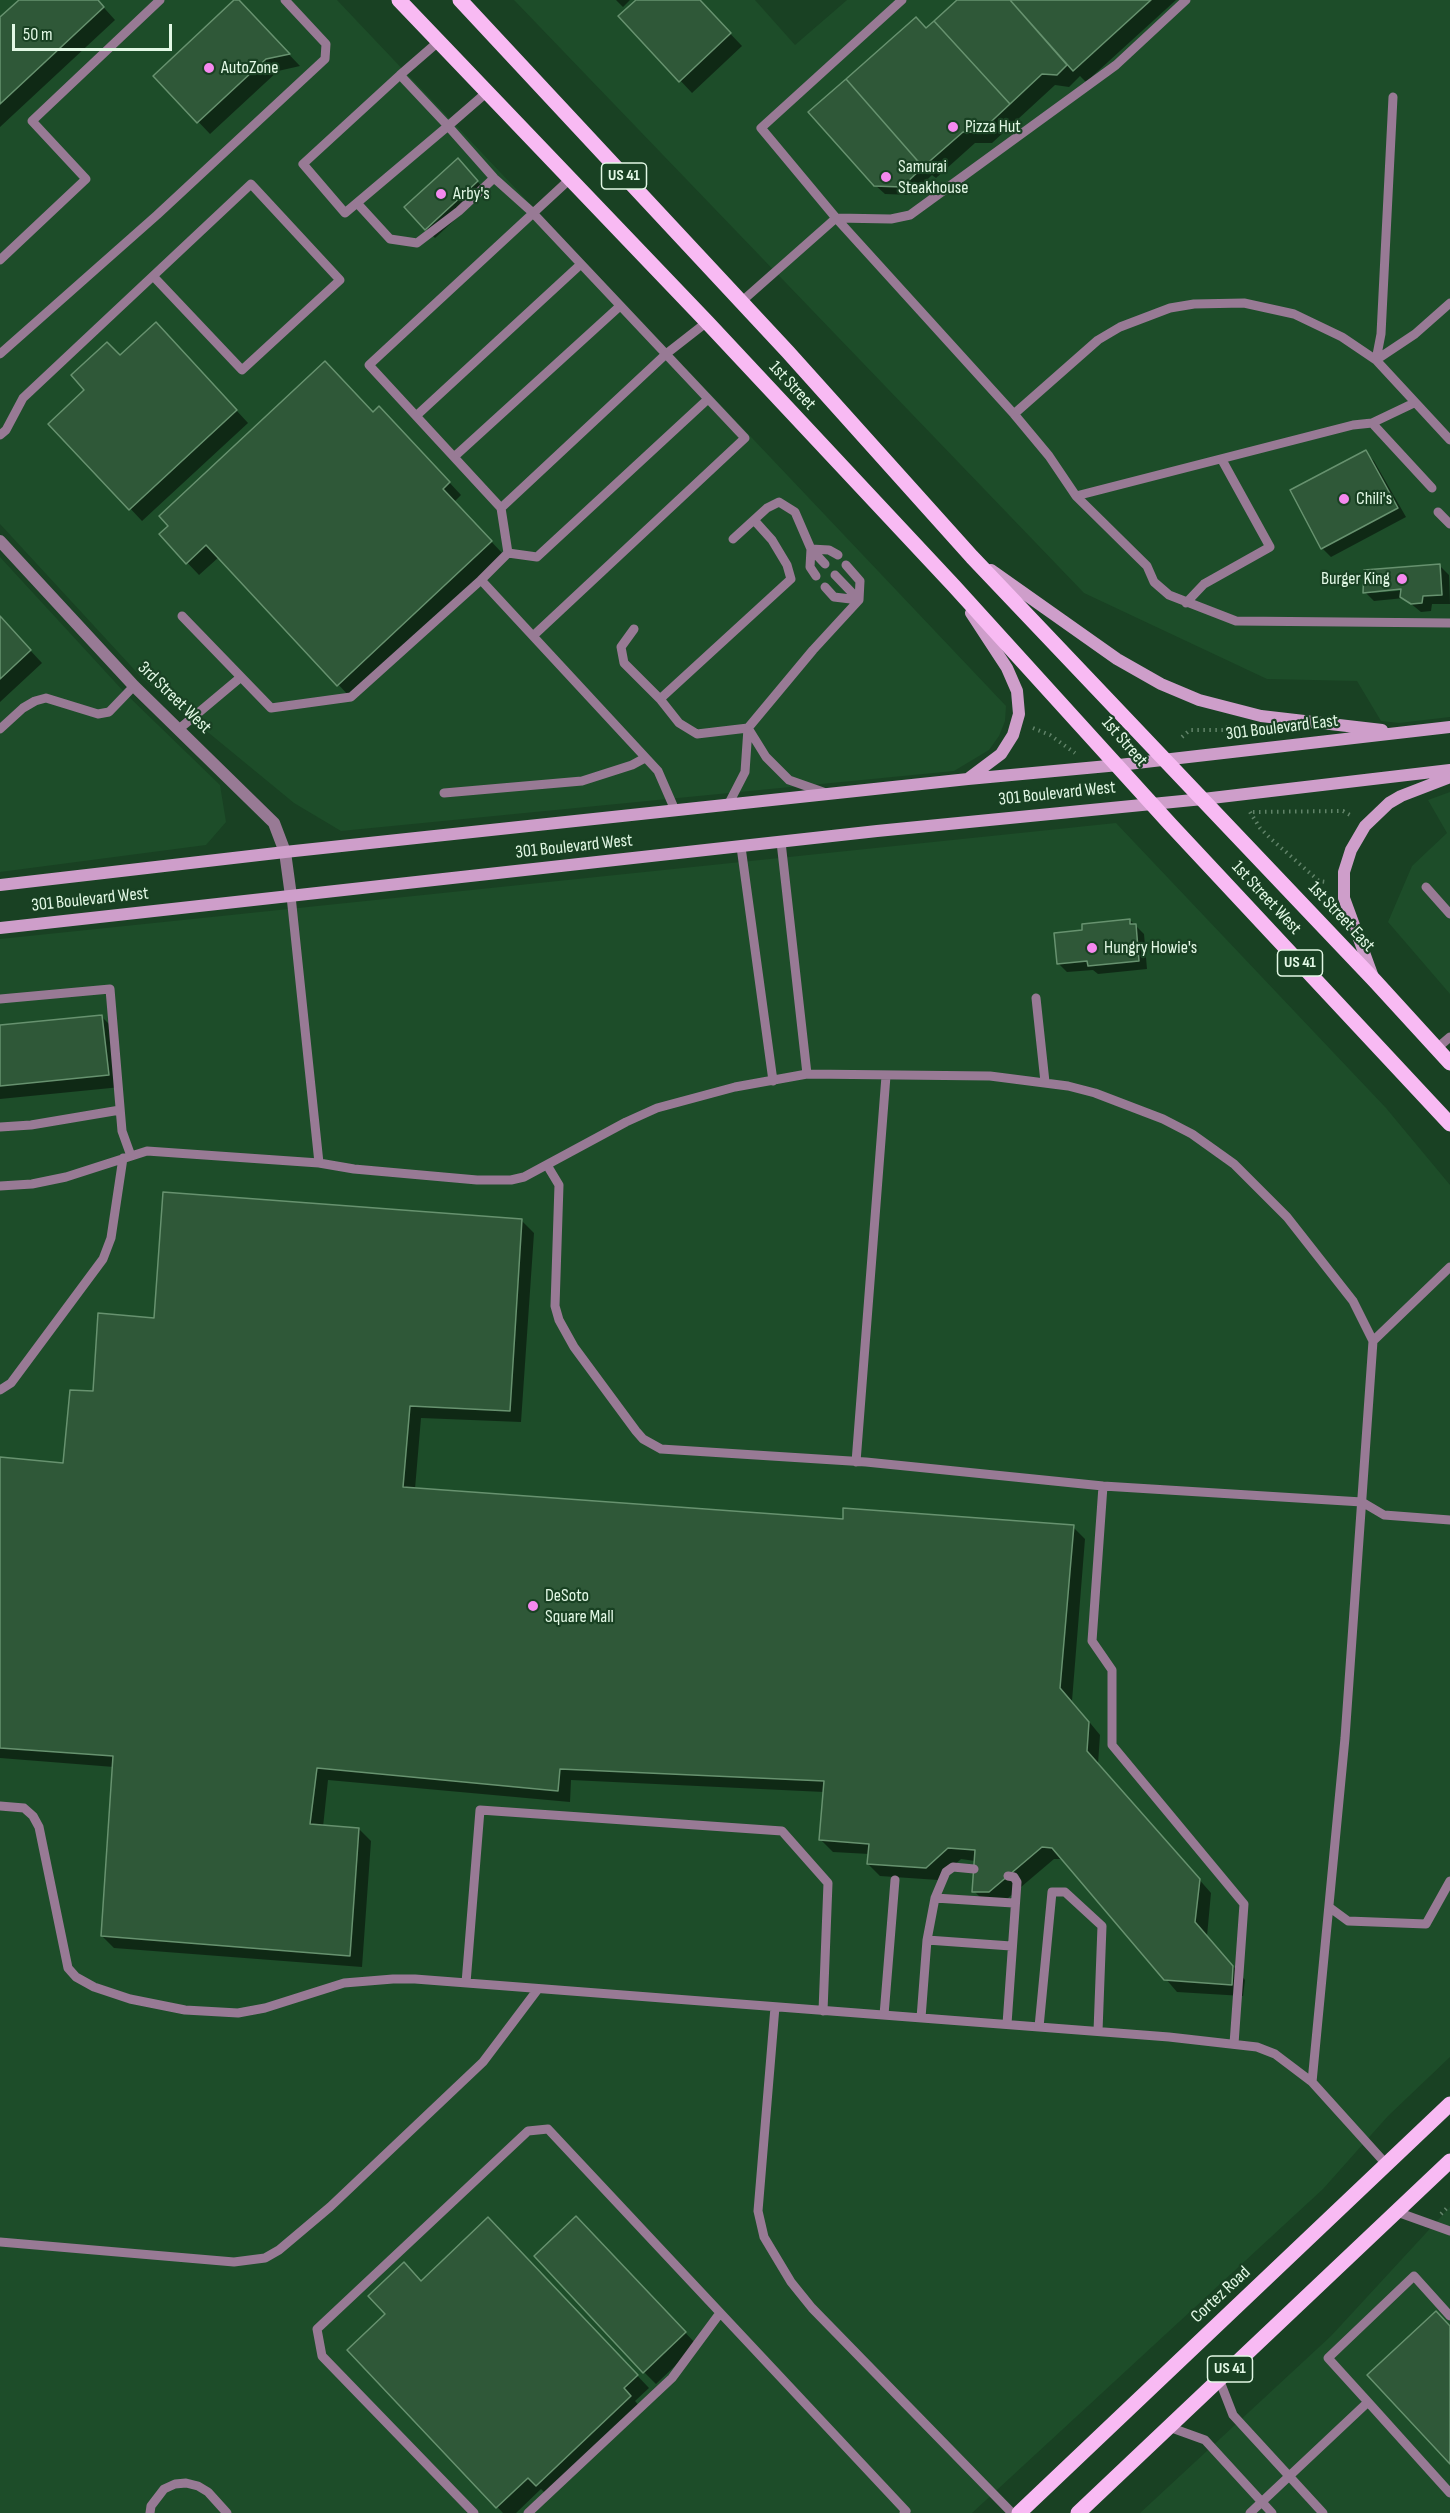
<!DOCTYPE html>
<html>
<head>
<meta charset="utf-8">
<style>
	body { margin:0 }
	#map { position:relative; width:1450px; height:2513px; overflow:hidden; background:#194123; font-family:"Sofia Sans Condensed",sans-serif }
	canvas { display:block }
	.scale { position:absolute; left:12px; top:24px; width:160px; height:27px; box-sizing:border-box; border:3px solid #e2f8e5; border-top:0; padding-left:8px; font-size:18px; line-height:21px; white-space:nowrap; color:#e2f8e5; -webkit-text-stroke:4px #194123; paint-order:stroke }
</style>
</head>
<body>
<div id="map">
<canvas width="1450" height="2513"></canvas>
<div class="scale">50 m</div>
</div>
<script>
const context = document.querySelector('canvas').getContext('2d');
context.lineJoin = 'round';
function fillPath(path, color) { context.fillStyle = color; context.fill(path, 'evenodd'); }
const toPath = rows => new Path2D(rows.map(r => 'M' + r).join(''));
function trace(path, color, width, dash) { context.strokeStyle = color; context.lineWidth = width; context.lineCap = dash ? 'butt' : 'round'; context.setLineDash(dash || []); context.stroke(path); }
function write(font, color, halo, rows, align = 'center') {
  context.font = font + ' "Sofia Sans Condensed",sans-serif'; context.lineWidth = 4.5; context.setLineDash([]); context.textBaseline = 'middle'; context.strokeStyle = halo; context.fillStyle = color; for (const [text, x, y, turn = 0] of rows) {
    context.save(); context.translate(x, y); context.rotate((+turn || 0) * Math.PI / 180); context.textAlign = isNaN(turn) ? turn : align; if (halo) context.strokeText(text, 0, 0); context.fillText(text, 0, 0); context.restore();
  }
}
fillPath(toPath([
	[0,0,337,0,1006,706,1005,721,999,736,989,750,954,771,341,831,294,803,142,678,0,524],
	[514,0,755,0,795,45,847,0,1450,0,1450,717,1399,723,1381,721,1357,681,1267,679,1084,593],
	[0,557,126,694,220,785,226,822,206,845,0,872],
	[1450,792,1450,994,1388,922,1412,866,1447,833,1428,800],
	[1116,823,1386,1108,1450,1185,1450,2057,1388,2116,1323,2189,972,2513,0,2513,0,939],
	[1450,2207,1450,2513,1140,2513,1331,2336]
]), '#1d4d29');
fillPath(toPath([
	[21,0,97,0,115,20,0,127,0,20],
	[237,0,300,66,278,71,210,134,155,76],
	[616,0,630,0,623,7],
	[638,0,698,0,742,46,692,93,620,16],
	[959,0,1176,0,1086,82,1080,76,1069,87,1055,85,992,143,975,143,936,178,932,175,911,195,885,194,875,185,926,30],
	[466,169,486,191,435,238,426,229],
	[168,336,248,423,142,521,51,424,120,357],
	[374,414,391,420,461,495,454,502,503,554,350,697,219,557,199,575,161,535],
	[1365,452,1374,461,1406,517,1331,557,1322,548],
	[1440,566,1449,575,1450,604,1432,604,1431,611,1421,612,1404,598,1374,601,1365,592],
	[1409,587,1409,590,1372,593,1372,590],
	[0,618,42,663,0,702],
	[1130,920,1144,934,1147,969,1098,974,1093,970,1067,972,1058,963,1084,931],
	[102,1017,114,1029,121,1087,0,1099,0,1027],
	[522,1221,534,1233,521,1422,421,1418,415,1489,845,1521,1073,1527,1085,1539,1072,1701,1100,1735,1098,1764,1211,1893,1207,1936,1245,1980,1243,1996,1177,1992,1063,1859,1054,1859,1001,1904,986,1903,974,1891,975,1861,961,1859,938,1880,880,1876,868,1864,869,1854,833,1852,821,1840,824,1792,571,1780,570,1802,328,1780,323,1827,359,1829,371,1841,362,1967,114,1948,102,1936,114,1767,0,1758,0,1459,64,1464,94,1393,155,1320],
	[588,2230,697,2345,656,2384,644,2372],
	[500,2231,649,2388,635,2401,642,2409,549,2497,541,2489,516,2513,503,2513,349,2351,421,2282]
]), '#0007');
const building = toPath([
	[19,0,98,0,104,7,0,104,0,17,19,0],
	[234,0,239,0,290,54,266,59,197,123,153,76,234,0],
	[636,0,700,0,731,33,679,82,618,16,636,0],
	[957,0,1010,0,1067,65,1057,75,1042,74,1010,104,934,21,957,0],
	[1010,0,1151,0,1073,71,1010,0],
	[916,17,926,28,934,21,1010,104,980,132,963,132,923,167,846,79,916,17],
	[846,79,923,167,902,187,874,186,808,112,846,79],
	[458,158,478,181,425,230,404,207,458,158],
	[156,322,237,410,129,510,48,424,84,390,71,375,107,342,120,355,156,322],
	[325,361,373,412,379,406,450,482,443,489,492,541,337,686,206,545,186,564,159,534,168,526,159,516,325,361],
	[1366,450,1398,508,1321,549,1290,490,1366,450],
	[1440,564,1442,595,1423,596,1422,603,1411,604,1400,597,1401,589,1363,593,1364,570,1440,564],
	[0,616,31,650,0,679,0,616],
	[1130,919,1130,924,1136,924,1139,961,1088,966,1087,961,1057,964,1054,933,1082,930,1082,924,1130,919],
	[102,1015,109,1075,0,1086,0,1025,102,1015],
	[163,1192,522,1219,510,1411,410,1406,403,1487,843,1519,843,1508,1074,1525,1060,1688,1089,1722,1087,1751,1200,1879,1195,1922,1233,1966,1232,1985,1164,1980,1052,1848,1042,1847,989,1892,972,1892,975,1850,948,1848,926,1868,867,1864,869,1844,819,1840,824,1781,560,1769,558,1791,317,1768,310,1824,359,1828,350,1956,101,1936,113,1756,0,1748,0,1457,63,1463,70,1390,93,1391,98,1313,154,1318,163,1192],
	[576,2216,686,2332,643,2373,534,2256,576,2216],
	[488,2217,638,2375,624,2388,631,2396,536,2486,528,2478,496,2508,347,2350,385,2314,368,2296,404,2262,421,2281,488,2217],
	[1436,2311,1450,2326,1450,2464,1367,2375,1436,2311]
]);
fillPath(building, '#2f5838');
trace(building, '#67926f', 1.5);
trace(toPath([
	[1033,728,1050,735,1075,753],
	[1182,737,1190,730,1224,730,1230,725],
	[1250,812,1260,828,1270,838,1319,881,1326,882],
	[1253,812,1343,811,1352,816],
	[1441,2214,1449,2206]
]), '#618369', 4, [1.5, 4.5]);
trace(toPath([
	[902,0,761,128,836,218,891,219,910,215,1116,65,1186,0],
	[400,75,438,42],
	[486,93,448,126,400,75,303,164,345,213,448,126,494,178,532,212,745,438,533,636],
	[1393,97,1381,334,1376,360,1450,440],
	[357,203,390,239,417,243,459,211,494,178],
	[0,260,86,179,32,121,160,0],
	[741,302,836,218,1014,414,1049,456,1076,496,1147,566,1154,582,1169,595,1236,621,1450,623],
	[0,354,157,215,325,59,326,44,285,0],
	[1014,414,1098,340,1120,327,1170,308,1194,304,1244,303,1294,314,1342,337,1376,360,1415,334,1450,303],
	[416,416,581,264],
	[1372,423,1432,488],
	[0,435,6,430,23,398,153,276,251,184,340,280,242,370,153,276],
	[454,457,620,306],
	[1076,496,1353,425,1372,423,1414,403],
	[501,508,369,365,570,179],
	[1438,512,1450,524],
	[733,539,767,508,779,502,795,512,811,549,825,564],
	[811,549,829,550,838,555],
	[811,549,810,567,816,576],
	[508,553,537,557,708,399],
	[835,575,859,600],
	[481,580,508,553,501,508,666,354,707,322],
	[825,587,834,597,859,600],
	[1186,603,1204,584,1270,547,1222,460],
	[182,616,271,708,351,697,481,580,658,771,675,810],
	[634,629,621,647,624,663,660,699,679,723,697,734,748,728],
	[660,699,791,579,787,565,772,540,754,520],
	[748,728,766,757,789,780,826,793],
	[0,729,23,708,35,701,46,698,98,714,109,712,134,686],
	[179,729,241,677],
	[444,793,582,781,632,765,645,758],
	[728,805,745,772,748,728,813,650,859,600,860,581,846,565],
	[781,842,807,1074],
	[741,847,773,1081],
	[1426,887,1450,914],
	[291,896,319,1163,354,1169,477,1180,511,1180,524,1177,626,1122,657,1108,735,1087,807,1074,990,1076,1068,1086,1095,1093,1163,1119,1192,1134,1234,1164,1287,1217,1353,1301,1373,1341,1345,1738,1312,2082],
	[1036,998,1045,1082],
	[0,999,110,989,122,1131,131,1156],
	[1436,1049,1450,1037],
	[0,1127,31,1125,120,1110],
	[547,1165,559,1185,555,1306,559,1320,574,1347,636,1431,643,1439,661,1449,866,1462,1103,1486,1362,1502,1384,1515,1450,1520],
	[0,1186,32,1184,66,1177,147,1151,319,1163],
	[1373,1341,1450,1267],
	[0,1390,11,1383,103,1259,111,1238,123,1158],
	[856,1462,886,1076],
	[1103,1486,1092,1641,1112,1670,1112,1745,1244,1904,1234,2044],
	[0,1806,24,1808,33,1816,39,1827,68,1968,76,1977,94,1987,130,1999,185,2010,238,2013,265,2008,344,1983,393,1979,415,1979,1169,2037,1257,2047,1275,2054,1312,2082,1387,2165],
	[935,1898,1013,1903],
	[1329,1907,1348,1921,1426,1924,1450,1881],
	[927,1940,1011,1946],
	[466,1983,480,1810,782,1831,828,1883,823,2011],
	[775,2007,758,2211,764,2237,791,2282,812,2308,1012,2513],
	[884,2015,895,1880],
	[921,2018,927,1940,935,1898,946,1872,953,1867,974,1869],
	[1007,2024,1017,1882,1014,1877,1008,1876],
	[1039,2027,1052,1892,1065,1892,1102,1926,1098,2031],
	[1397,2212,1450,2231],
	[0,2242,234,2262,265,2258,279,2250,330,2207,483,2062,538,1989],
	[1219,2379,1233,2415,1323,2513],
	[1368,2402,1328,2358,1414,2276,1450,2316],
	[1169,2427,1205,2440,1272,2513],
	[150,2513,151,2506,164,2489,175,2484,186,2483,198,2486,208,2492,227,2513],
	[474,2513,322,2356,317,2329,528,2131,548,2129,906,2511,904,2513],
	[528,2513,672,2378,720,2313],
	[1250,2513,1368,2402,1450,2493]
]), '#987a95', 9);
trace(toPath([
	[0,541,134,686,274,823,285,852,291,896]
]), '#987a95', 12);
trace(toPath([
	[991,570,1117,659,1161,684,1199,700,1261,716,1382,730],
	[969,778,1001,754,1013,735,1019,714,1017,691,1007,668,971,613],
	[0,885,285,852,968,779,1119,765,1450,727],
	[0,928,877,831,1203,799,1450,770],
	[1373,977,1344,898,1344,872,1351,850,1365,826,1389,803,1401,796,1450,777]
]), '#ce9eca', 12);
trace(toPath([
	[399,0,707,322,954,586,1170,824,1450,1124],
	[460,0,788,352,972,557,1375,981,1450,1063],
	[1019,2513,1450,2104],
	[1078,2513,1450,2161]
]), '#f8baf3', 15);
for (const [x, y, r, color] of [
	[209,68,6,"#f589ef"],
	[953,127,6,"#f589ef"],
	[886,177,6,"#f589ef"],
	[441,194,6,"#f589ef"],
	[1344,499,6,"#f589ef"],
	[1402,579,6,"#f589ef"],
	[1092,948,6,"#f589ef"],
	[533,1606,6,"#f589ef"]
]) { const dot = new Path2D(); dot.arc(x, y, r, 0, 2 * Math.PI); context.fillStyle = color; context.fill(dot); trace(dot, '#194123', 2); }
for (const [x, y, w] of [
	[624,176,45],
	[1300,963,45],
	[1230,2369,45]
]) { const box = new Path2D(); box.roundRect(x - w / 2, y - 13, w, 26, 4.5); context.fillStyle = '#194123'; context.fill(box); trace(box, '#e2f8e5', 1.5); }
write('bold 16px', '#e2f8e5', null, [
	["US 41",624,176],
	["US 41",1300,963],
	["US 41",1230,2369]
]);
write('18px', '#e2f8e5', '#194123', [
	["AutoZone",221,68],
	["Pizza Hut",965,127],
	["Samurai",898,167],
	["Steakhouse",898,188],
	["Arby's",453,194],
	["Chili's",1356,499],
	["Burger King",1390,579,"right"],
	["Hungry Howie's",1104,948],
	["DeSoto",545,1596],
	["Square Mall",545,1617]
], 'left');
write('18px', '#e2f8e5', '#194123', [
	["1st Street",792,386,47],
	["3rd Street West",174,698,44],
	["301 Boulevard East",1282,728,-7],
	["1st Street",1124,742,49],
	["301 Boulevard West",1057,794,-6],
	["301 Boulevard West",574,847,-6],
	["1st Street West",1266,898,47],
	["301 Boulevard West",90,900,-6],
	["1st Street East",1341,917,47],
	["Cortez Road",1221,2295,-43]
]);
</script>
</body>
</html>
